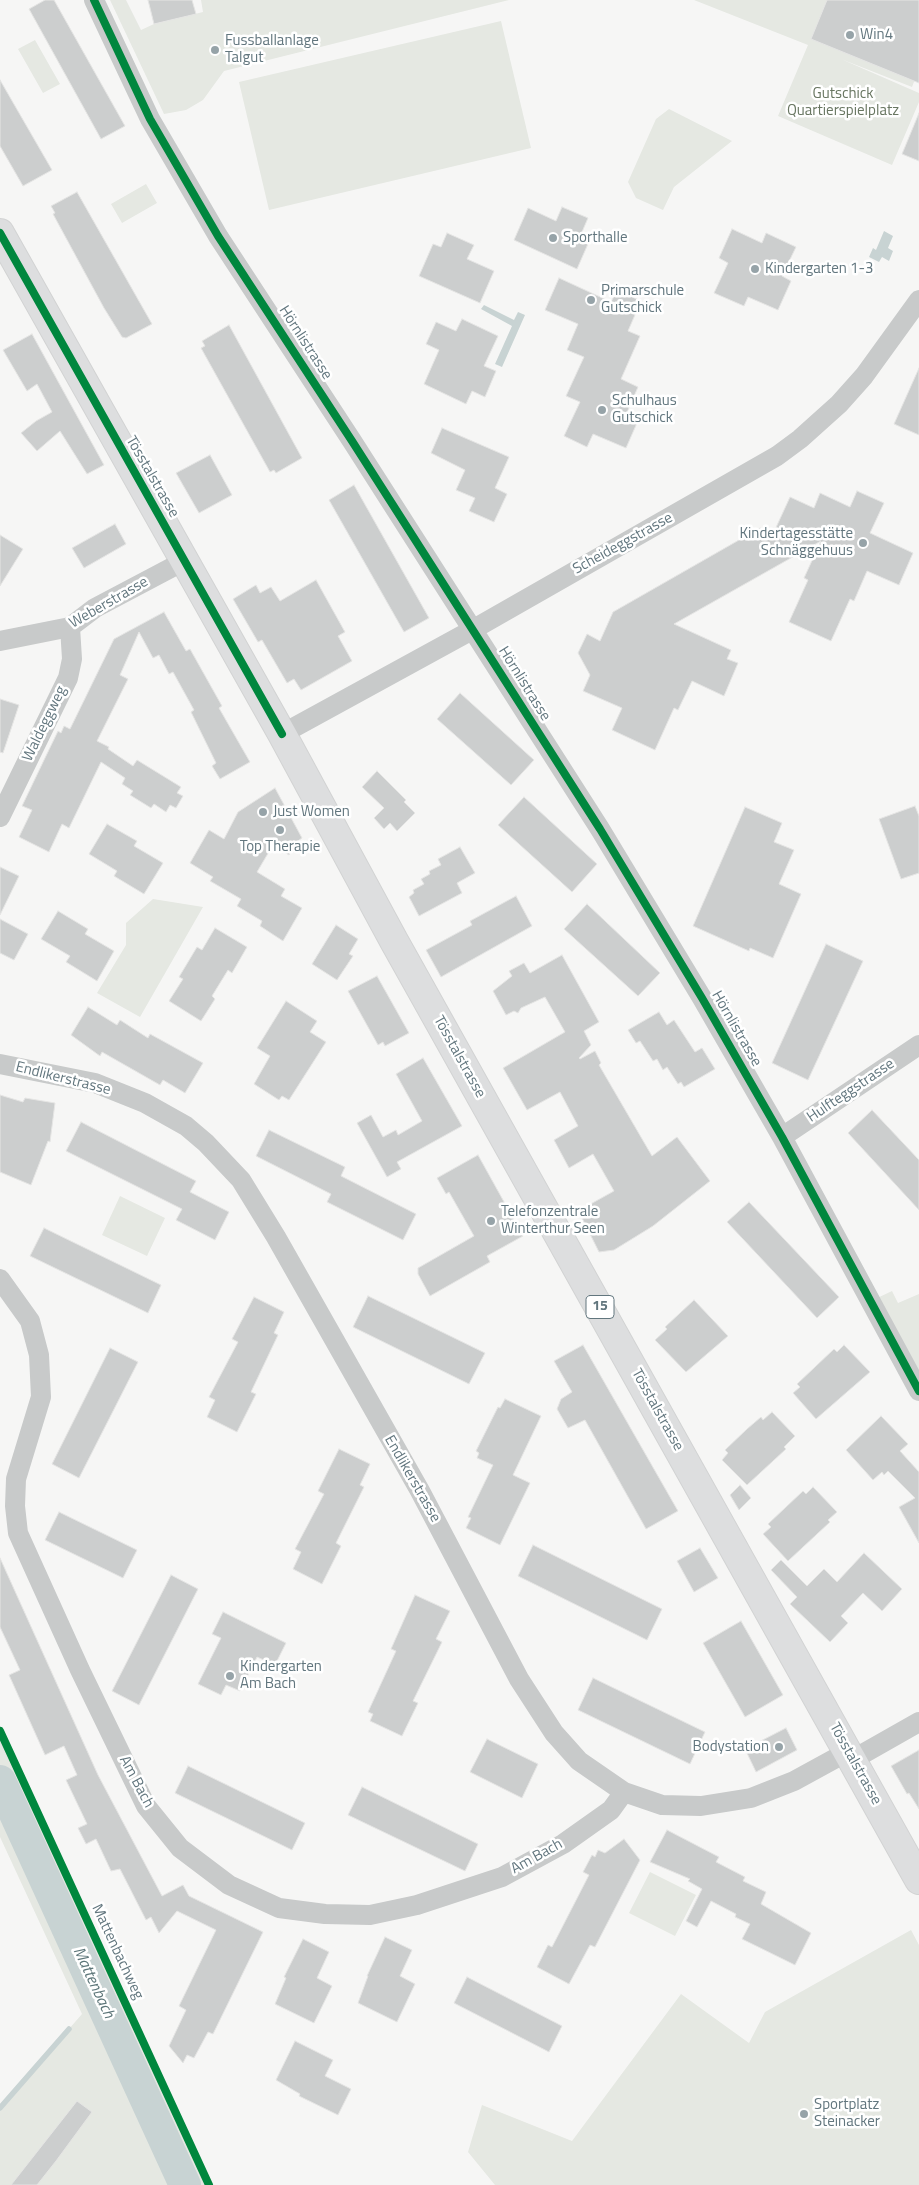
<!DOCTYPE html>
<html>
<head>
<meta charset="utf-8">
<style>
	body { margin:0 }
	canvas { display:block; background:#f6f6f5 }
</style>
</head>
<body>
<canvas width="919" height="2185"></canvas>
<script>
const context = document.querySelector('canvas').getContext('2d');
context.lineJoin = 'round';
function fillPath(path, color) { context.fillStyle = color; context.fill(path, 'evenodd'); }
const toPath = rows => new Path2D(rows.map(r => 'M' + r).join(''));
function trace(path, color, width, dash) { context.strokeStyle = color; context.lineWidth = width; context.lineCap = dash ? 'butt' : 'round'; context.setLineDash(dash || []); context.stroke(path); }
function write(font, color, halo, rows, align = 'center') {
  context.font = font + ' "Titillium Web",sans-serif'; context.lineWidth = 5; context.setLineDash([]); context.textBaseline = 'middle'; context.strokeStyle = halo; context.fillStyle = color; for (const [text, x, y, turn = 0] of rows) {
    context.save(); context.translate(x, y); context.rotate((+turn || 0) * Math.PI / 180); context.textAlign = isNaN(turn) ? turn : align; if (halo) context.strokeText(text, 0, 0); context.fillText(text, 0, 0); context.restore();
  }
}
fillPath(toPath([
	[110,0,126,0,141,30,154,24,203,12,201,0,509,0,224,71,203,100,186,110,164,114],
	[694,0,919,0,919,69,912,87,841,59,919,93,919,102,892,165,778,116,808,45],
	[501,21,531,148,269,210,239,82],
	[35,40,60,84,43,93,18,49],
	[669,109,732,141,674,187,663,210,636,198,628,182,656,119],
	[146,184,157,203,122,223,111,204],
	[153,899,203,907,140,1017,97,993,126,945,126,923],
	[120,1196,165,1218,147,1256,102,1235],
	[892,1291,898,1303,919,1294,919,1391,871,1301],
	[0,1731,173,2104,209,2185,0,2185,0,2108,82,2014,0,1837],
	[650,1872,696,1895,675,1936,629,1913],
	[911,1930,919,1945,919,2185,495,2185,468,2152,482,2105,572,2141,681,1994,749,2043,765,2012]
]), '#e5e8e2');
fillPath(toPath([
	[884,231,893,236,888,248,893,251,889,261,882,257,879,262,869,257,873,248,876,250],
	[484,305,514,320,518,312,525,315,502,367,495,364,512,326,481,309]
]), '#c8d3d3');
trace(toPath([
	[93,2001,99,1994],
	[0,2108,69,2029]
]), '#c8d3d3', 5.5);
trace(toPath([
	[0,1781,185,2185]
]), '#c8d3d3', 32);
const building = toPath([
	[45,0,54,0,125,126,101,139,29,9,45,0],
	[148,0,192,0,196,14,154,24,148,0],
	[827,0,919,0,919,83,811,39,827,0],
	[0,80,52,170,23,186,0,146,0,80],
	[919,113,919,161,902,154,919,113],
	[77,192,152,324,126,338,122,337,104,308,53,214,55,213,51,206,77,192],
	[562,207,588,218,582,232,591,237,577,269,514,240,528,208,556,221,562,207],
	[732,229,762,243,766,233,796,247,782,276,791,281,778,310,748,297,744,306,714,293,728,263,719,258,732,229],
	[447,233,474,245,467,259,494,271,480,303,419,276,433,244,441,247,447,233],
	[559,278,611,302,617,290,641,301,628,331,640,336,621,379,638,387,625,417,637,423,626,448,593,434,587,447,564,436,580,402,566,396,584,357,567,350,578,324,545,310,559,278],
	[462,319,498,336,484,366,496,371,485,397,472,391,466,404,424,384,439,350,426,344,436,322,456,331,462,319],
	[229,325,302,458,276,473,274,470,270,472,201,348,205,346,202,341,229,325],
	[32,334,104,465,87,474,60,431,37,451,21,433,36,421,52,412,37,384,27,391,3,350,32,334],
	[919,368,919,435,894,424,919,368],
	[442,428,509,457,495,488,507,494,494,522,469,511,475,498,456,490,465,470,431,453,442,428],
	[210,455,232,495,199,513,176,473,210,455],
	[354,485,429,618,404,632,329,500,354,485],
	[857,491,884,503,870,533,913,553,899,585,867,571,854,601,850,599,831,641,789,622,808,580,804,578,821,541,674,624,731,650,727,659,738,663,724,696,692,681,678,710,674,708,655,750,612,730,622,708,583,691,590,675,578,653,587,634,600,641,613,612,760,528,773,534,790,497,814,508,820,493,850,507,857,491],
	[115,524,126,544,84,568,72,548,115,524],
	[0,535,23,549,0,586,0,535],
	[316,580,345,632,338,636,352,661,301,690,294,679,287,683,262,640,258,642,233,599,256,585,260,593,271,587,280,601,316,580],
	[164,612,186,651,190,649,222,706,219,708,250,762,220,779,212,766,216,763,191,712,194,710,173,672,169,674,159,655,153,658,139,632,120,675,128,679,97,741,109,747,108,749,133,766,137,760,181,787,177,793,183,796,176,808,170,805,166,812,154,804,151,808,130,795,133,791,122,784,125,778,101,762,69,828,62,824,49,852,19,837,32,810,22,806,44,760,58,731,61,733,64,726,70,729,114,639,164,612],
	[460,693,534,760,511,785,437,719,460,693],
	[0,699,19,705,3,753,0,752,0,699],
	[377,771,406,800,404,802,415,813,397,831,390,823,384,829,374,818,384,808,362,787,377,771],
	[275,788,302,838,295,843,289,855,273,845,257,872,285,889,281,896,302,908,283,941,260,926,262,921,237,906,241,899,210,881,213,877,190,863,209,830,224,839,238,812,275,788],
	[524,797,597,864,572,892,498,825,524,797],
	[915,806,919,816,919,873,901,879,879,819,915,806],
	[745,807,782,823,774,842,794,850,779,884,801,894,773,958,750,948,749,951,693,926,745,807],
	[107,824,137,841,134,846,163,863,144,894,114,876,117,871,89,854,107,824],
	[460,847,475,873,457,883,462,893,419,916,409,897,414,893,413,890,424,884,421,879,430,874,429,871,441,865,438,859,460,847],
	[0,867,19,876,0,915,0,867],
	[516,896,532,926,441,977,426,950,472,925,470,921,516,896],
	[587,904,660,973,638,996,564,929,587,904],
	[58,911,88,929,85,934,114,951,97,981,66,962,70,956,41,939,58,911],
	[0,919,28,934,14,960,0,953,0,919],
	[336,925,358,939,349,954,353,956,337,980,312,964,336,925],
	[215,928,247,947,232,973,228,970,212,996,215,999,201,1021,169,1001,183,979,179,977,197,947,202,950,215,928],
	[826,944,863,961,808,1080,772,1063,826,944],
	[562,955,599,1022,584,1031,591,1045,579,1058,580,1059,595,1051,601,1063,599,1065,652,1156,677,1137,710,1181,653,1226,614,1250,599,1252,580,1214,587,1206,614,1191,593,1154,569,1168,554,1140,578,1126,560,1092,527,1110,503,1068,565,1032,545,997,521,1008,518,1013,514,1011,506,1015,493,991,512,976,509,971,524,963,530,973,562,955],
	[377,976,409,1033,385,1046,383,1042,378,1045,348,991,377,976],
	[286,1001,317,1021,310,1032,326,1042,289,1100,282,1096,279,1100,254,1084,270,1056,257,1048,286,1001],
	[88,1007,117,1025,120,1020,148,1038,150,1034,203,1063,185,1093,163,1080,160,1085,102,1052,100,1056,71,1035,88,1007],
	[659,1012,667,1025,674,1020,695,1052,702,1048,715,1069,684,1087,681,1082,678,1084,667,1067,663,1070,657,1059,653,1061,640,1041,636,1043,628,1030,659,1012],
	[423,1058,462,1126,397,1162,401,1169,387,1177,357,1123,371,1115,383,1137,396,1130,398,1135,422,1121,396,1074,423,1058],
	[0,1095,23,1102,25,1098,55,1103,50,1142,48,1141,31,1185,0,1172,0,1095],
	[872,1110,919,1160,919,1210,848,1133,872,1110],
	[81,1122,196,1181,190,1192,229,1212,215,1240,176,1220,182,1209,66,1151,81,1122],
	[269,1130,345,1167,341,1176,416,1214,403,1240,327,1202,331,1194,256,1156,269,1130],
	[478,1155,523,1236,487,1256,490,1262,430,1296,418,1274,418,1268,474,1236,449,1192,446,1194,437,1178,478,1155],
	[749,1202,839,1297,817,1318,727,1222,749,1202],
	[44,1228,161,1285,148,1313,30,1256,44,1228],
	[368,1296,485,1353,469,1384,353,1327,368,1296],
	[254,1297,284,1312,274,1333,278,1335,251,1392,256,1394,237,1432,207,1417,215,1400,209,1397,238,1342,232,1339,254,1297],
	[694,1300,728,1336,686,1372,655,1340,667,1329,665,1327,694,1300],
	[583,1345,678,1511,646,1529,585,1420,568,1428,557,1409,561,1399,572,1392,554,1361,583,1345],
	[844,1345,870,1372,816,1419,793,1393,800,1387,797,1384,815,1367,834,1349,837,1352,844,1345],
	[110,1348,138,1362,79,1478,52,1464,110,1348],
	[505,1399,541,1416,513,1475,530,1483,500,1545,466,1528,471,1518,468,1517,493,1465,477,1458,479,1453,476,1451,498,1407,500,1408,505,1399],
	[772,1412,795,1436,784,1447,786,1449,747,1485,722,1460,728,1453,725,1450,747,1429,761,1417,763,1420,772,1412],
	[881,1416,908,1444,900,1451,919,1472,919,1543,899,1507,915,1498,888,1471,884,1475,882,1472,873,1480,846,1450,881,1416],
	[339,1449,370,1464,360,1485,364,1487,336,1543,341,1546,322,1584,293,1569,301,1552,295,1549,324,1494,318,1491,339,1449],
	[740,1485,751,1498,739,1510,730,1495,740,1485],
	[813,1487,837,1512,828,1520,830,1522,788,1561,763,1534,771,1527,768,1524,803,1491,806,1494,813,1487],
	[59,1512,137,1550,123,1578,45,1540,59,1512],
	[533,1545,662,1609,647,1640,518,1576,533,1545],
	[700,1548,718,1578,694,1592,677,1561,700,1548],
	[864,1553,902,1589,882,1611,863,1593,841,1616,848,1623,830,1642,790,1604,797,1597,771,1570,781,1560,807,1586,824,1569,837,1582,864,1553],
	[0,1558,98,1775,162,1896,183,1885,189,1896,263,1932,213,2034,208,2032,194,2058,187,2055,183,2063,169,2046,186,2010,179,2006,216,1930,177,1911,159,1933,151,1917,146,1920,120,1869,111,1871,96,1839,86,1844,78,1828,87,1824,66,1780,77,1775,64,1746,45,1755,9,1675,20,1670,0,1627,0,1558],
	[171,1575,198,1589,139,1705,112,1691,171,1575],
	[415,1595,450,1611,436,1639,442,1642,413,1701,418,1703,402,1736,370,1721,373,1714,368,1712,396,1651,391,1649,415,1595],
	[223,1612,286,1643,275,1665,257,1657,240,1691,226,1685,221,1695,198,1684,221,1638,212,1634,223,1612],
	[741,1621,783,1695,745,1717,703,1643,741,1621],
	[593,1678,705,1732,690,1764,578,1710,593,1678],
	[786,1728,797,1750,756,1772,745,1749,786,1728],
	[487,1739,538,1764,522,1798,470,1772,487,1739],
	[919,1750,919,1809,909,1793,907,1794,891,1766,919,1750],
	[188,1766,305,1823,292,1850,175,1793,188,1766],
	[362,1787,478,1844,465,1871,348,1815,362,1787],
	[667,1830,719,1857,716,1862,745,1877,743,1881,766,1892,761,1904,811,1933,795,1965,742,1939,750,1924,735,1917,736,1914,711,1901,697,1927,686,1921,702,1889,688,1881,690,1879,650,1862,667,1830],
	[624,1839,640,1860,595,1947,590,1945,569,1984,537,1967,548,1945,552,1947,589,1875,583,1872,592,1855,595,1857,598,1850,605,1853,624,1839],
	[385,1937,412,1950,400,1976,415,1984,397,2022,358,2003,368,1976,367,1976,385,1937],
	[303,1939,329,1952,317,1978,332,1986,314,2023,275,2004,286,1978,284,1977,303,1939],
	[467,1977,562,2026,549,2052,454,2003,467,1977],
	[295,2041,333,2060,325,2076,351,2089,338,2115,299,2096,300,2094,276,2080,295,2041],
	[77,2101,92,2112,56,2161,37,2185,11,2185,77,2101]
]);
fillPath(building, '#cccece');
trace(building, '#e5e5e4', 1);
const primary = toPath([
	[0,233,282,734,394,941,919,1880]
]);
trace(primary, '#d2d3d3', 30);
trace(toPath([
	[94,0,150,119,218,236,352,441,600,829,702,998,782,1137,919,1391],
	[0,641,70,627,95,608,184,561],
	[282,734,472,630,777,456,800,439,839,404,864,376,919,300],
	[0,817,68,678,72,659,70,627],
	[0,1064,95,1083,145,1103,186,1126,206,1143,241,1180,276,1237,420,1491,519,1679,554,1733,579,1761,624,1792,662,1805,701,1806,751,1798,794,1781,847,1752],
	[782,1137,919,1045],
	[0,1279,30,1321,39,1355,41,1397,16,1479,15,1506,18,1533,80,1670,146,1806,180,1848,229,1885,279,1908,325,1914,370,1915,417,1905,502,1877,563,1844,611,1810,624,1792],
	[852,1760,919,1722]
]), '#c8caca', 20);
trace(primary, '#dddedf', 28);
trace(toPath([
	[94,0,150,119,218,236,352,441,600,829,702,998,782,1137,919,1391],
	[0,233,282,734],
	[0,1731,209,2185]
]), '#00873e', 8);
for (const [x, y, r, color] of [
	[850,35,5,"#96a3a8"],
	[215,50,5,"#96a3a8"],
	[553,238,5,"#96a3a8"],
	[755,269,5,"#96a3a8"],
	[591,300,5,"#96a3a8"],
	[602,410,5,"#96a3a8"],
	[863,543,5,"#96a3a8"],
	[263,812,5,"#96a3a8"],
	[280,830,5,"#96a3a8"],
	[491,1221,5,"#96a3a8"],
	[230,1676,5,"#96a3a8"],
	[779,1747,5,"#96a3a8"],
	[804,2114,5,"#96a3a8"]
]) { const dot = new Path2D(); dot.arc(x, y, r, 0, 2 * Math.PI); context.fillStyle = color; context.fill(dot); trace(dot, '#fff', 2); }
for (const [x, y, w] of [
	[600,1307,28]
]) { const box = new Path2D(); box.roundRect(x - w / 2, y - 11.5, w, 23, 4); context.fillStyle = '#fff'; context.fill(box); trace(box, '#62767e', 1); }
write('bold 14px', '#62767e', null, [
	["15",600,1307]
]);
write('15px', '#62767e', '#fff', [
	["Win4",860,35],
	["Fussballanlage",225,41],
	["Talgut",225,58],
	["Sporthalle",563,238],
	["Kindergarten 1-3",765,269],
	["Primarschule",601,291],
	["Gutschick",601,308],
	["Schulhaus",612,401],
	["Gutschick",612,418],
	["Kindertagesstätte",853,534,"right"],
	["Schnäggehuus",853,551,"right"],
	["Just Women",273,812],
	["Top Therapie",280,847,"center"],
	["Telefonzentrale",501,1212],
	["Winterthur Seen",501,1229],
	["Kindergarten",240,1667],
	["Am Bach",240,1684],
	["Bodystation",769,1747,"right"],
	["Sportplatz",814,2105],
	["Steinacker",814,2122]
], 'left');
write('15px', '#687661', '#fff', [
	["Gutschick",843,94],
	["Quartierspielplatz",843,111]
]);
write('15px', '#62767e', '#fff', [
	["Hörnlistrasse",305,343,57],
	["Tösstalstrasse",152,477,60],
	["Scheideggstrasse",623,544,-29],
	["Weberstrasse",109,603,-30],
	["Hörnlistrasse",524,684,58],
	["Waldeggweg",45,724,-64],
	["Hörnlistrasse",736,1029,60],
	["Tösstalstrasse",459,1057,61],
	["Endlikerstrasse",63,1079,14],
	["Hulfteggstrasse",851,1091,-34],
	["Tösstalstrasse",657,1410,61],
	["Endlikerstrasse",412,1479,60],
	["Tösstalstrasse",855,1764,61],
	["Am Bach",136,1782,62],
	["Am Bach",537,1857,-29],
	["Mattenbachweg",117,1952,65]
]);
write('italic 16px', '#5d7679', '#fff', [
	["Mattenbach",93,1983,65]
]);
</script>
</body>
</html>
